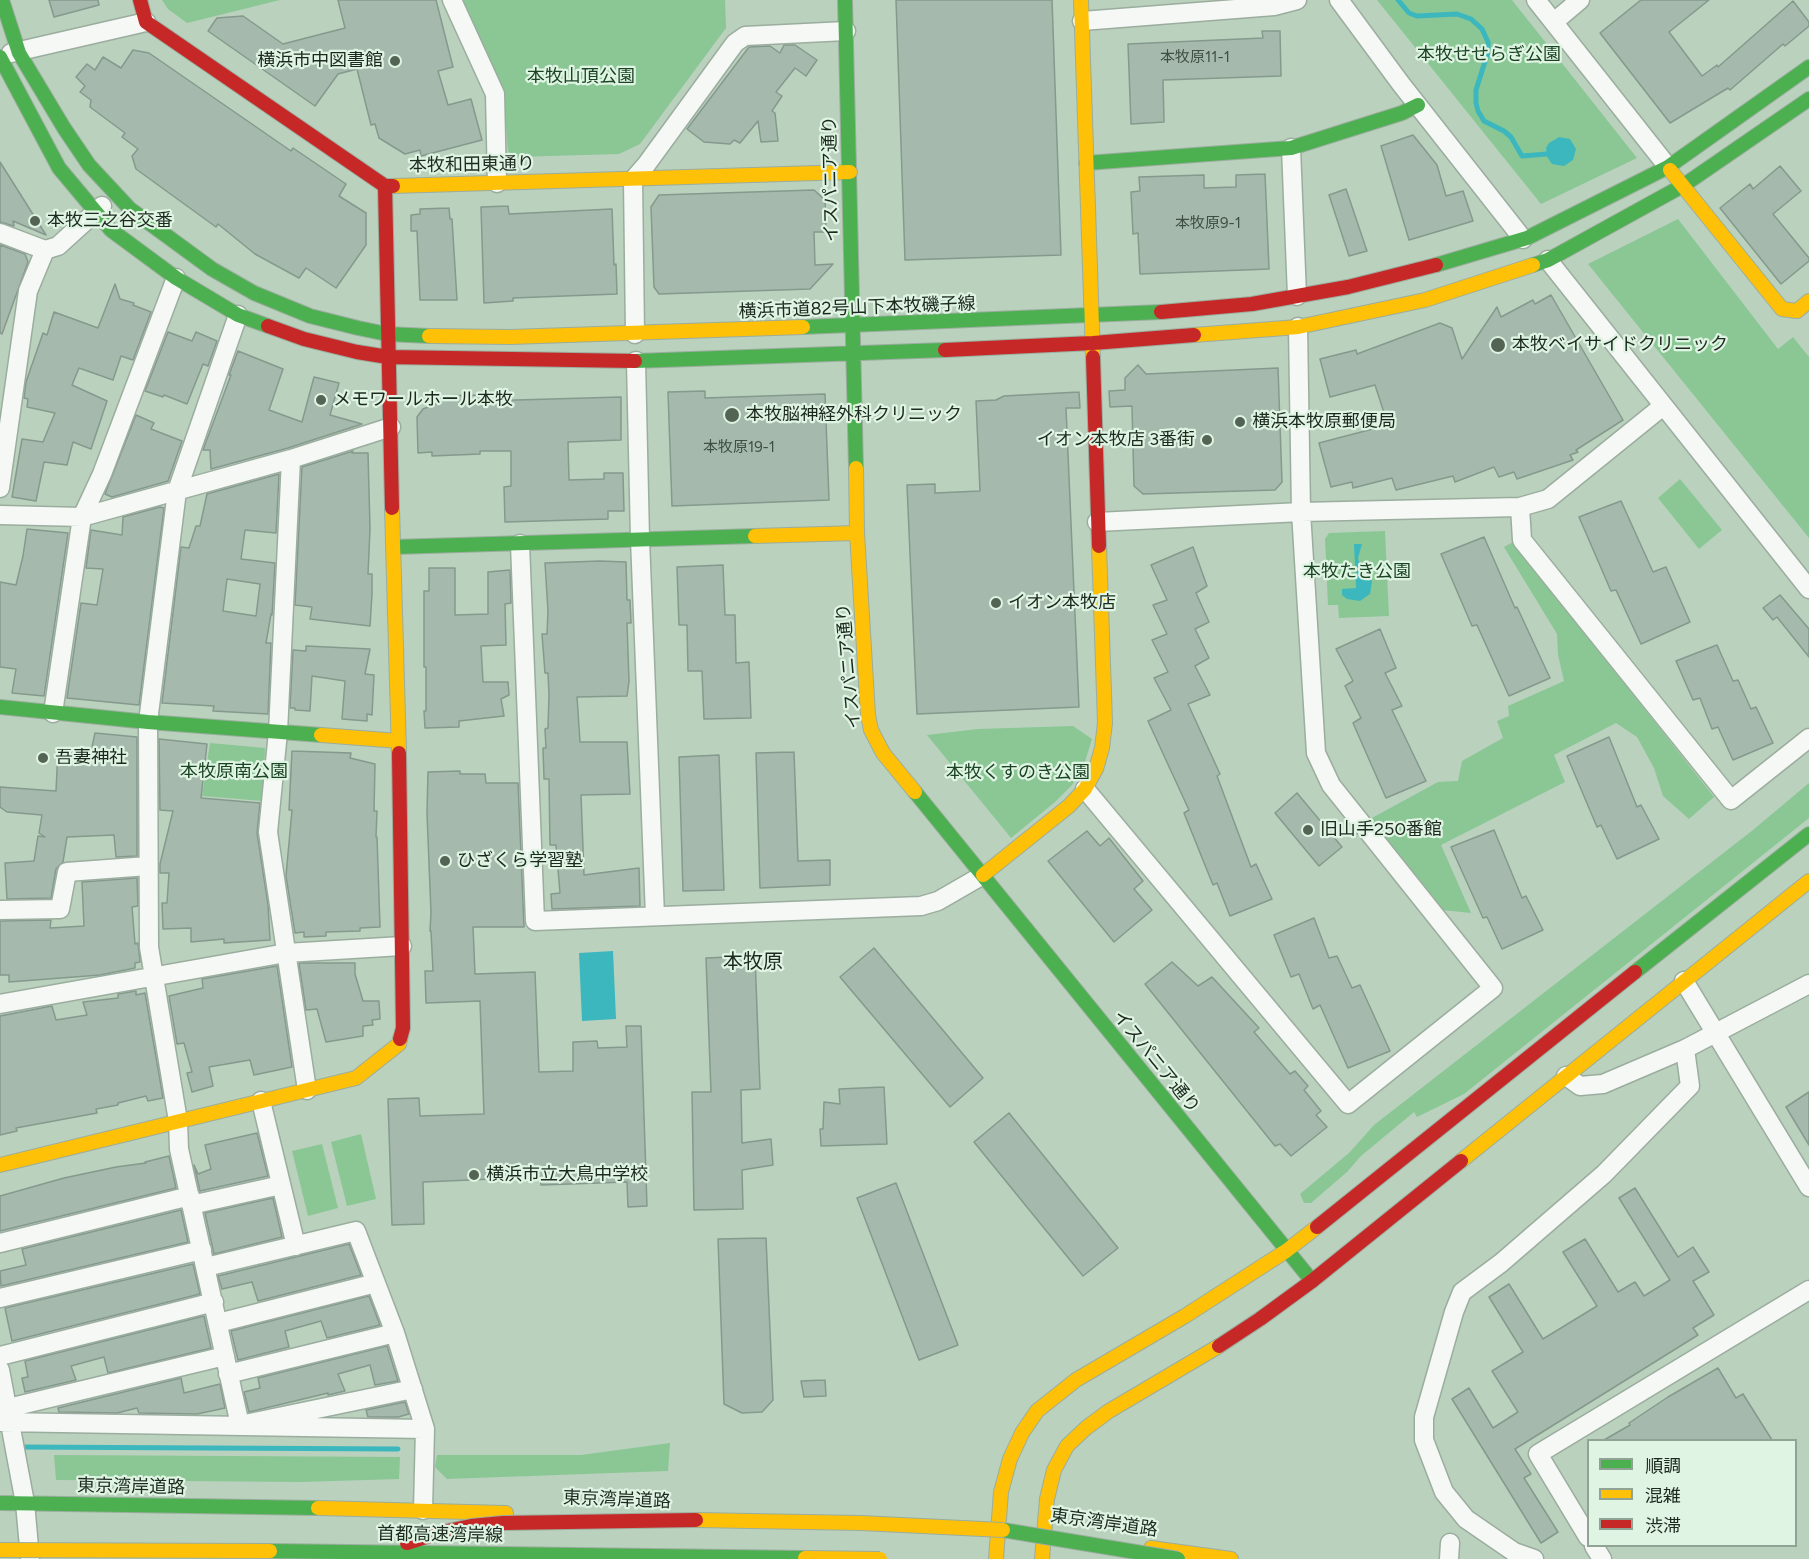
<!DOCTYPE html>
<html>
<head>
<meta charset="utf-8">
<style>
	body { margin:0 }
	#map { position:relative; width:1809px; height:1559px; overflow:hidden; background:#bad1bd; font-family:Figtree,"Noto Sans JP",sans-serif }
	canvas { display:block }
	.legend { position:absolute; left:1587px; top:1439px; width:210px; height:108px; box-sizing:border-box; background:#e0f4e3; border:2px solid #91a394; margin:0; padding:8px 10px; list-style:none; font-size:18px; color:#1b2a1d }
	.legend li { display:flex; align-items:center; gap:12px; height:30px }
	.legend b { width:30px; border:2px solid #91a394 }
</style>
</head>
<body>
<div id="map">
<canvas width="1809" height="1559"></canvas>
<ul class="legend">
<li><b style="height:8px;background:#4caf50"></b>順調</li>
<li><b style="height:8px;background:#ffc107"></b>混雑</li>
<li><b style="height:8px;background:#c62828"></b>渋滞</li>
</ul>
</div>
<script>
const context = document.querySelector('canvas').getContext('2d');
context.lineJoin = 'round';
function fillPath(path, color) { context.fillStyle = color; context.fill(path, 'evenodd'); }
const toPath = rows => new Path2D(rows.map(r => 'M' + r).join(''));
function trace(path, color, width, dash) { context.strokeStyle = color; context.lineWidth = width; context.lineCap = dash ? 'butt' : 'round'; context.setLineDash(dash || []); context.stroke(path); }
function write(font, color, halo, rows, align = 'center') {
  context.font = font + ' Figtree,"Noto Sans JP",sans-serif'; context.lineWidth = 4.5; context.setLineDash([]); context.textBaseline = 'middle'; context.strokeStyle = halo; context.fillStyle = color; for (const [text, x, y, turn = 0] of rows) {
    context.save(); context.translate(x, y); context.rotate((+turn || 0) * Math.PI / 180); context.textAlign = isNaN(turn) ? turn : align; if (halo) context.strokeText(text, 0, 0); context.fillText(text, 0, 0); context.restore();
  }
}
fillPath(toPath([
	[162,0,280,0,187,23,168,9],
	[462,0,725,0,726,28,640,144,619,154,515,157,508,151,503,88],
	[1377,0,1512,0,1637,158,1541,204],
	[1678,219,1778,349,1793,337,1809,357,1809,538,1588,264],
	[1680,479,1722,530,1699,549,1658,498],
	[1385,531,1389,616,1339,618,1338,605,1328,605,1325,539,1329,533],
	[1513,542,1714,797,1689,819,1663,796,1654,768,1637,737,1616,723,1554,755,1565,782,1441,845,1471,913,1442,910,1370,819,1438,782,1458,781,1462,761,1503,738,1497,721,1509,716,1508,706,1564,681,1558,655,1557,634,1504,547],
	[1073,726,1092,739,1084,765,1072,785,1055,802,1011,838,927,735,978,729],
	[210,743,265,748,263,801,202,796],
	[1809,783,1809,818,1464,1094,1417,1117,1414,1112,1361,1156,1347,1172,1311,1203,1304,1203,1300,1194,1349,1153,1374,1125,1753,830],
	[361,1134,376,1199,347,1206,331,1142],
	[322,1144,338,1208,308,1216,292,1151],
	[670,1443,668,1471,447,1479,435,1467,437,1455,581,1455],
	[54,1455,400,1457,399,1479,301,1482,56,1480]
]), '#8ac795');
fillPath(toPath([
	[1559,137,1570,139,1576,149,1573,160,1564,166,1552,164,1547,157,1546,148,1549,143],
	[1354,544,1362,544,1358,558,1360,566,1372,581,1370,594,1360,601,1347,599,1342,595,1342,589,1356,588],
	[613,951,616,1019,582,1021,579,953]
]), '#3cb7be');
trace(toPath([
	[1398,0,1409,13,1417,16,1457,14,1471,19,1482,29,1488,42,1488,52,1476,90,1476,103,1478,111,1484,121,1504,131,1511,137,1522,156,1547,154],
	[19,1447,398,1449]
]), '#3cb7be', 5);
const building = toPath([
	[49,0,98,0,99,5,54,17,49,0],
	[338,0,436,0,453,67,438,71,448,105,471,99,482,140,421,156,420,150,405,154,379,138,375,124,371,125,357,69,338,74,315,106,208,31,217,18,243,16,283,44,345,28,338,0],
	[896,0,1052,0,1061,255,905,260,896,0],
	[1641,0,1709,0,1669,32,1702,76,1717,65,1718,67,1793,1,1809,22,1809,26,1785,46,1783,44,1730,90,1728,88,1670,123,1600,33,1641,0],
	[1262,31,1280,31,1281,76,1163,80,1164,122,1131,124,1128,44,1263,38,1262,31],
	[784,45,795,45,817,60,806,76,795,68,776,92,782,96,772,111,775,113,778,141,761,142,758,121,740,143,734,140,730,144,704,142,687,129,749,47,770,46,780,53,784,45],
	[133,50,149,53,291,151,293,148,346,184,339,196,366,213,366,245,336,288,306,268,299,278,255,254,218,224,216,227,136,169,132,156,138,149,122,137,125,133,90,107,91,100,80,92,85,86,76,77,87,64,95,70,103,57,121,68,133,50],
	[1413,135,1437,165,1446,196,1463,191,1473,221,1409,240,1381,146,1413,135],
	[0,162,46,235,13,221,14,226,0,222,0,162],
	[1780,166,1801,191,1773,214,1809,258,1809,261,1781,284,1720,208,1750,184,1753,189,1780,166],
	[1265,174,1269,269,1140,274,1138,233,1133,234,1131,192,1140,191,1139,177,1204,175,1204,188,1236,187,1236,175,1265,174],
	[1346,189,1367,251,1349,256,1329,195,1346,189],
	[814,190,825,200,826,232,814,232,815,265,833,264,810,289,659,294,654,287,651,207,659,195,814,190],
	[508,206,509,214,612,209,614,265,616,264,617,294,513,298,513,301,484,303,481,207,508,206],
	[449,208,450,219,452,219,457,300,420,300,417,231,411,231,411,215,420,214,420,209,449,208],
	[0,245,25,254,28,262,2,334,0,333,0,245],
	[115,284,120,299,134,303,133,305,151,312,133,360,121,356,113,380,79,368,72,385,107,401,91,449,73,442,67,465,44,462,36,501,12,497,22,439,43,442,55,413,27,407,28,399,24,398,26,382,43,333,47,335,54,312,98,328,115,284],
	[1551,295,1623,420,1576,450,1578,452,1570,455,1573,460,1517,479,1514,472,1499,477,1494,467,1455,482,1453,476,1396,490,1392,478,1353,488,1352,482,1331,487,1319,443,1388,425,1375,385,1330,397,1320,359,1356,350,1357,354,1440,323,1452,328,1462,359,1497,307,1501,317,1533,300,1535,304,1551,295],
	[168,332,192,341,196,332,217,341,208,366,203,364,187,404,164,395,163,397,145,391,168,332],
	[238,351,283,369,269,410,302,422,314,377,339,383,330,415,362,424,288,448,211,469,210,450,203,450,231,375,229,375,238,351],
	[1138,365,1146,374,1278,368,1282,482,1275,490,1143,494,1134,486,1132,406,1110,407,1109,391,1125,390,1125,378,1138,365],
	[705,391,705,398,825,394,829,500,672,506,668,392,705,391],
	[1079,392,1080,408,1066,408,1079,707,917,714,907,485,935,484,935,493,980,491,976,401,996,400,1004,396,1079,392],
	[482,395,482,401,621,397,621,440,568,442,569,480,604,479,604,473,623,473,624,511,608,511,608,519,505,522,504,487,511,486,511,451,480,451,480,454,432,456,432,452,418,453,417,417,423,409,441,402,440,396,482,395],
	[136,415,154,423,151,429,182,441,168,481,112,497,105,494,136,415],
	[353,451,352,453,368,453,370,529,368,574,372,574,372,594,370,626,310,619,312,607,295,605,302,467,353,451],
	[279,474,276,533,245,530,241,559,275,563,272,615,271,614,266,643,271,643,268,714,213,711,214,706,162,703,181,547,189,548,196,526,200,526,207,494,279,474],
	[227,579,260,584,256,616,223,611,227,579],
	[1621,501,1653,572,1666,567,1690,622,1641,644,1616,590,1611,591,1579,517,1621,501],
	[160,507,164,508,139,705,67,698,81,603,97,605,103,569,86,568,91,530,122,535,123,517,160,507],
	[27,529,68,533,44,696,12,693,16,669,0,667,0,582,16,585,23,556,27,529],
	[1484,537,1515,608,1517,607,1550,678,1509,696,1477,625,1472,626,1441,554,1484,537],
	[1193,547,1207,586,1196,593,1209,622,1195,629,1209,658,1195,666,1210,695,1188,704,1220,774,1217,776,1251,867,1256,864,1272,899,1230,916,1217,883,1213,885,1184,813,1189,810,1148,721,1171,710,1154,678,1168,672,1152,640,1167,634,1153,605,1167,600,1151,565,1193,547],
	[600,561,626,562,627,600,630,600,631,623,627,623,629,681,627,696,577,697,580,742,627,742,630,794,581,795,584,875,639,868,640,906,552,909,551,894,560,893,556,845,550,845,549,779,544,779,543,748,546,748,545,729,548,728,549,695,548,673,545,673,542,634,547,634,548,611,545,563,600,561],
	[723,565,725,615,735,615,736,663,749,662,751,718,704,719,702,671,688,671,687,625,679,625,677,567,723,565],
	[429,568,455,568,455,615,488,614,488,572,510,570,511,603,505,604,506,645,481,646,483,682,508,682,509,695,501,699,504,716,459,721,459,727,425,728,424,711,426,711,426,667,424,667,424,591,429,591,429,568],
	[1780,595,1809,629,1809,657,1777,617,1773,620,1763,608,1780,595],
	[1380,629,1396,668,1385,673,1402,706,1392,710,1426,781,1386,798,1353,723,1361,718,1345,686,1353,681,1336,649,1380,629],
	[1717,645,1733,681,1738,680,1751,709,1756,707,1773,743,1733,760,1718,727,1712,729,1700,698,1693,700,1676,661,1717,645],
	[306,646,370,649,365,674,374,675,372,715,367,714,367,721,342,719,345,681,312,676,310,711,295,710,295,708,290,708,293,650,306,651,306,646],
	[95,733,137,737,137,856,116,857,114,835,67,837,63,862,56,869,51,898,7,899,5,863,34,861,38,836,45,837,39,833,42,815,7,812,0,807,0,787,56,791,58,750,91,752,95,733],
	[1609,737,1637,807,1641,805,1659,839,1617,859,1601,825,1597,827,1567,756,1609,737],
	[159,739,207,744,201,798,260,803,257,833,268,905,270,940,224,943,224,939,191,942,191,928,163,929,162,903,167,903,169,873,160,873,160,864,173,811,160,810,159,739],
	[292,751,351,753,350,758,375,764,374,811,377,811,376,837,377,837,380,927,360,928,360,931,326,932,326,936,304,937,304,932,295,933,286,876,292,810,289,810,292,751],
	[794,752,798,861,830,860,830,885,760,888,756,753,794,752],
	[719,755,724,890,683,891,679,757,719,755],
	[460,771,460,774,485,774,486,783,518,783,524,927,473,927,475,974,535,972,539,1072,573,1071,573,1042,597,1041,598,1048,627,1047,626,1026,641,1026,647,1206,628,1207,627,1182,541,1185,540,1177,423,1182,424,1224,392,1225,388,1099,419,1098,420,1116,484,1114,480,1001,426,1003,425,971,433,971,431,931,430,931,431,913,427,813,428,772,460,771],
	[1297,793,1342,847,1319,866,1275,813,1297,793],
	[1494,830,1522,898,1526,896,1543,930,1502,949,1487,917,1483,918,1451,847,1494,830],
	[1087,831,1100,846,1109,838,1143,881,1134,889,1152,910,1114,942,1048,861,1087,831],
	[137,878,138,906,132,907,135,944,138,943,140,962,135,963,135,968,100,975,9,982,9,975,0,975,0,921,51,920,50,928,84,926,82,882,137,878],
	[1314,918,1329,958,1337,956,1352,988,1360,985,1390,1051,1348,1068,1320,1005,1313,1009,1299,974,1291,977,1274,935,1314,918],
	[874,948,983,1078,950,1107,840,977,874,948],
	[755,956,760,1089,741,1090,742,1143,771,1139,773,1165,742,1170,743,1209,694,1210,692,1092,711,1092,706,958,755,956],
	[1172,962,1198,986,1212,977,1259,1028,1254,1032,1290,1074,1295,1071,1308,1086,1304,1090,1321,1111,1316,1115,1327,1127,1291,1156,1280,1144,1275,1146,1145,984,1172,962],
	[299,963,355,963,355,974,363,1001,379,1001,380,1019,372,1020,373,1025,363,1026,363,1036,326,1042,317,1009,306,1010,299,963],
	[277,966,292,1067,254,1075,250,1060,209,1067,213,1086,192,1092,187,1073,192,1072,184,1043,177,1044,169,996,203,988,202,979,277,966],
	[136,991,136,995,145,993,163,1098,148,1101,146,1096,118,1103,118,1105,96,1109,97,1113,16,1128,17,1131,0,1135,0,1016,52,1006,56,1020,87,1015,83,1002,118,998,118,994,136,991],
	[884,1087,887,1144,821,1146,820,1129,823,1129,824,1102,840,1104,839,1089,884,1087],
	[1809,1092,1809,1145,1786,1107,1809,1092],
	[1009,1113,1118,1248,1083,1276,974,1142,1009,1113],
	[257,1133,268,1176,200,1191,194,1165,198,1174,211,1169,205,1145,257,1133],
	[169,1156,176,1188,0,1231,0,1196,64,1178,116,1167,146,1163,145,1162,169,1156],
	[896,1183,958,1345,919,1360,857,1198,896,1183],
	[1635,1188,1678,1257,1693,1247,1709,1272,1693,1281,1714,1315,1693,1328,1698,1335,1515,1449,1531,1474,1524,1478,1558,1532,1541,1543,1452,1399,1469,1388,1493,1428,1518,1412,1492,1371,1523,1352,1489,1297,1509,1284,1543,1339,1597,1306,1563,1252,1585,1239,1618,1292,1635,1282,1644,1296,1670,1280,1619,1198,1635,1188],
	[273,1198,282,1237,214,1254,205,1213,273,1198],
	[181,1210,188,1242,1,1286,0,1271,26,1265,22,1249,181,1210],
	[766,1238,773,1400,762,1412,742,1413,724,1404,718,1239,766,1238],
	[349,1244,361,1275,258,1301,252,1282,222,1289,218,1276,349,1244],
	[193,1264,200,1294,12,1341,5,1308,193,1264],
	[369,1296,380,1325,327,1338,321,1321,285,1331,289,1347,238,1360,231,1331,369,1296],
	[204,1316,211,1348,108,1373,104,1357,71,1366,76,1380,25,1392,22,1378,28,1377,25,1361,204,1316],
	[387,1346,398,1381,375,1385,370,1365,338,1374,345,1391,328,1395,328,1393,249,1412,244,1392,260,1388,258,1378,387,1346],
	[1718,1368,1736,1398,1743,1394,1772,1440,1604,1440,1630,1425,1629,1423,1668,1397,1718,1368],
	[181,1378,184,1393,220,1384,225,1408,197,1414,139,1413,137,1408,117,1413,59,1412,58,1408,181,1378],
	[825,1380,826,1396,804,1397,801,1381,825,1380],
	[405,1402,409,1414,398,1417,368,1417,366,1410,405,1402]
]);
fillPath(building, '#a5baad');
trace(building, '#85998d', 1.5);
const street = toPath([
	[452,0,495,94,497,183],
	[1339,0,1401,84,1523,239],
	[1536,0,1668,167],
	[1082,21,1274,6,1297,0],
	[1554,22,1580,0],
	[11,53,146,22],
	[1291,148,1297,296],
	[0,233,45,250,58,246,102,206],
	[1548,260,1809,589],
	[238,315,177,491,148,722,149,947,178,1121,179,1149,240,1425,413,1389],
	[635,334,633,180,646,165,735,43,745,36,846,31],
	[636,361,640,539,655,916],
	[291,459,278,732,268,832,307,1090],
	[0,488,28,291,45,250],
	[1520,507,1522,540,1731,800,1809,738],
	[0,515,82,517,291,459,391,427],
	[1097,522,1301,512,1520,507,1548,499,1663,406],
	[520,544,535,921,921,906,938,901,983,875],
	[53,713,82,517,102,474,176,278],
	[1085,789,1348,1104,1493,988,1331,785,1316,753,1301,512,1298,327],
	[0,910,60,909,67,872,148,866],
	[1684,981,1809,1187],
	[0,1004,286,953,402,946],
	[1566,1076,1580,1086,1603,1084,1685,1049,1809,984],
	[261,1101,296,1246],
	[191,1205,281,1185],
	[0,1243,190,1196],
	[206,1267,356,1231,395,1333,425,1429,423,1510],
	[0,1298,202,1250],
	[218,1323,376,1283],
	[0,1356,214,1302],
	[0,1370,25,1503,30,1558],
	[228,1374,395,1333],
	[8,1408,225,1356],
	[0,1422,425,1429],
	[1588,1537,1538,1454,1809,1290],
	[1594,1546,1602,1559],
	[1449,1559,1450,1543],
	[1534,1559,1514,1552,1466,1519,1444,1492,1424,1440,1424,1417,1454,1312,1462,1292,1501,1263,1604,1174,1690,1086,1685,1049]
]);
const fast = toPath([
	[2,0,19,53,64,128,89,165,130,209,212,269,254,293,310,316,358,328,387,334,429,336],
	[845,0,856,468],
	[0,57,59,168,111,230,176,278,238,315,268,326],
	[1086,163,1291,148,1402,113,1418,105],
	[1436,265,1527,238,1668,167,1809,67],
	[1533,265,1548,260,1684,185,1809,99],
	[803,327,1161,312],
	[635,361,945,350],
	[394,547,755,536],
	[0,707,148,722,321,735],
	[915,792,1312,1281],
	[1635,972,1809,834],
	[0,1503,318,1508]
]);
const slow = toPath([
	[1081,0,1093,357],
	[1670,170,1782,309,1797,311,1809,301],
	[393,186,850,172],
	[1194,335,1298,327,1425,300,1533,265],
	[429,336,510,337,803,327],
	[856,468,857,533,868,715,871,730,883,753,915,792],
	[392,508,399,753],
	[755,536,857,533],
	[321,735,399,741],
	[983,875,1069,806,1085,789,1096,769,1102,748,1105,723,1099,546],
	[1461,1161,1809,881],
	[0,1165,356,1078,399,1044,400,1039],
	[318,1508,506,1513],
	[1151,1548,1231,1559],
	[996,1559,1001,1492,1010,1459,1022,1433,1037,1411,1076,1380,1185,1316,1286,1251,1317,1227],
	[1042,1559,1047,1499,1054,1470,1067,1446,1086,1428,1109,1411,1219,1346]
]);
const jam = toPath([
	[140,0,146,22,385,186,393,186],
	[385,186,392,508],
	[1161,312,1252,304,1348,287,1436,265],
	[268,326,304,339,357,352,388,357,635,361],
	[945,350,1093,343,1194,335],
	[1093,357,1099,546],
	[399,753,403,1028,400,1039],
	[1317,1227,1635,972],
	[1219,1346,1260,1319,1312,1281,1461,1161]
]);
trace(street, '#9bad9e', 21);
trace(fast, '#9bad9e', 16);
trace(slow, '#9bad9e', 16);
trace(jam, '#9bad9e', 16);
trace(street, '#f5f8f5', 18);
trace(fast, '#4caf50', 14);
trace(slow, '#ffc107', 14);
trace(jam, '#c62828', 14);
const fastBridge = toPath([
	[1003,1530,1178,1559],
	[270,1551,805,1558]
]);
const slowBridge = toPath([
	[696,1520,861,1523,1003,1530],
	[0,1550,270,1551],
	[805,1558,880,1559]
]);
const jamBridge = toPath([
	[407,1543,438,1533,471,1526,503,1523,696,1520]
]);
trace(fastBridge, '#9bad9e', 16, []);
trace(slowBridge, '#9bad9e', 16, []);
trace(jamBridge, '#9bad9e', 16, []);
trace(fastBridge, '#4caf50', 14);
trace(slowBridge, '#ffc107', 14);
trace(jamBridge, '#c62828', 14);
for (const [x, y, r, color] of [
	[395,61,6,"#536455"],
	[35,221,6,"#536455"],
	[1498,345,8,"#536455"],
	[321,400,6,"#536455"],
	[732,415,8,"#536455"],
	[1240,422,6,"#536455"],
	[1207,440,6,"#536455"],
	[996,603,6,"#536455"],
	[43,758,6,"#536455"],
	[1308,830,6,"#536455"],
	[445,861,6,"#536455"],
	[474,1175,6,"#536455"]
]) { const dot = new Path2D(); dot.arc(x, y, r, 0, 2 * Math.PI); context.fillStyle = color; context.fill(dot); trace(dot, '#e0f4e3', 2); }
write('15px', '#3f5042', null, [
	["本牧原11-1",1195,58],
	["本牧原9-1",1208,224],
	["本牧原19-1",739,448]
]);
write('18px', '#1b4424', '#e0f4e3', [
	["本牧せせらぎ公園",1489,55],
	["本牧山頂公園",581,77],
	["本牧たき公園",1357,572],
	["本牧原南公園",234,772],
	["本牧くすのき公園",1018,773]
]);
write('18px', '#1b2a1d', '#e0f4e3', [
	["横浜市中図書館",383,61,"right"],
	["本牧三之谷交番",47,221],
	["本牧ベイサイドクリニック",1512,345],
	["メモワールホール本牧",333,400],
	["本牧脳神経外科クリニック",746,415],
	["横浜本牧原郵便局",1252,422],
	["イオン本牧店 3番街",1195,440,"right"],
	["イオン本牧店",1008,603],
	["吾妻神社",55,758],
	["旧山手250番館",1320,830],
	["ひざくら学習塾",457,861],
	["横浜市立大鳥中学校",486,1175]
], 'left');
write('18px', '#1b2a1d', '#e0f4e3', [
	["本牧和田東通り",472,165,-1],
	["イスパニア通り",831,179,-91],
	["横浜市道82号山下本牧磯子線",857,308,-2],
	["イスパニア通り",849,666,-95],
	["イスパニア通り",1156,1062,51],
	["東京湾岸道路",131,1487,1],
	["東京湾岸道路",617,1500,2],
	["東京湾岸道路",1104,1523,8],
	["首都高速湾岸線",440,1535,1]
]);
write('20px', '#1b2a1d', '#e0f4e3', [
	["本牧原",753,962]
]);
</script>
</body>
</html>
